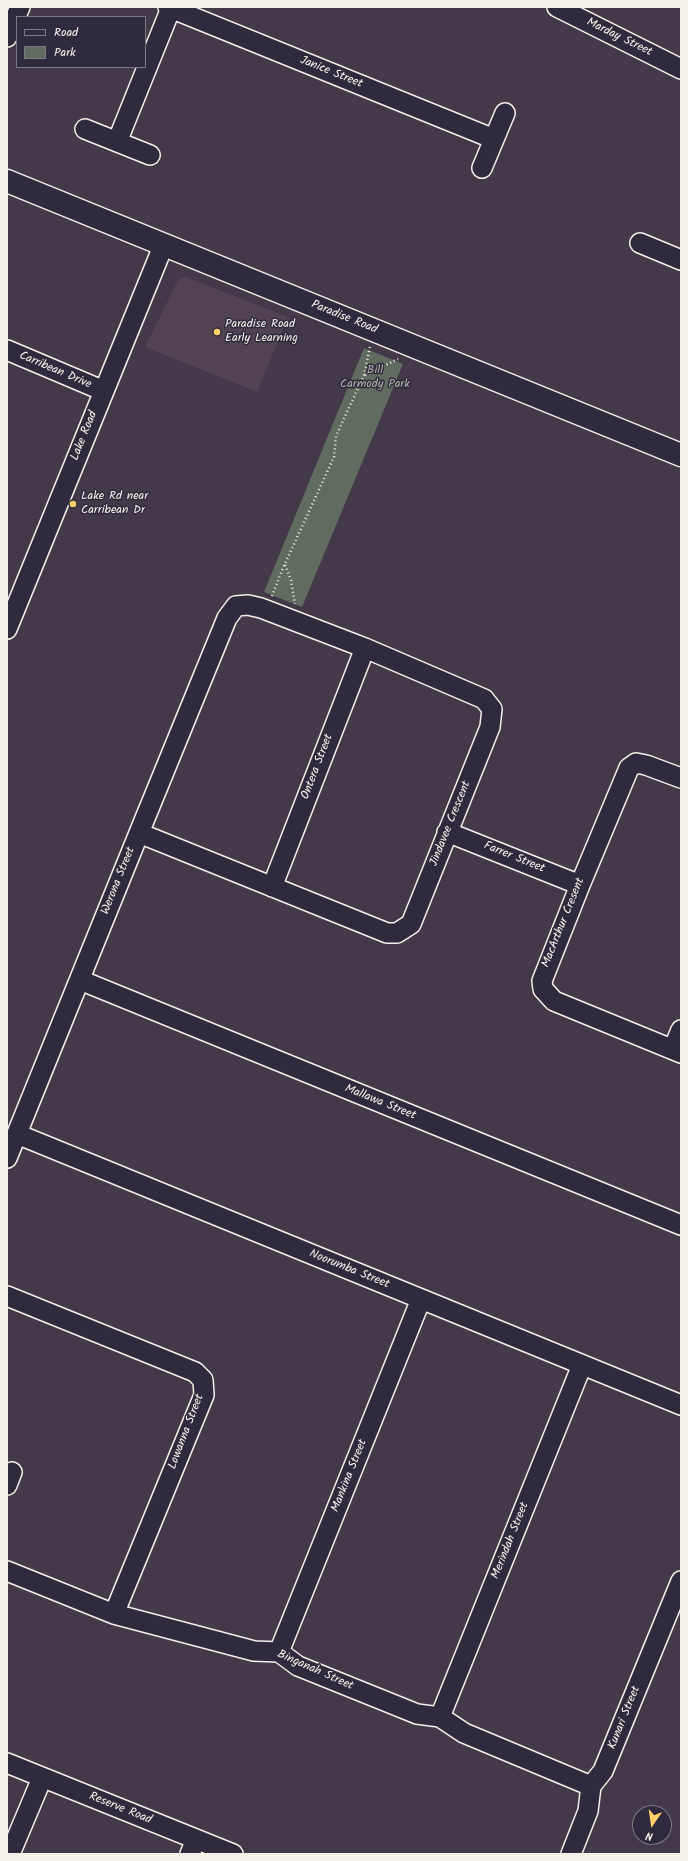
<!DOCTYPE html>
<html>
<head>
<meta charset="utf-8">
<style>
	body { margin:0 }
	#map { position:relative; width:688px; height:1861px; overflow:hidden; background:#443949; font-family:Kalam,sans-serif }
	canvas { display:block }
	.frame { position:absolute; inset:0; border:8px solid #f4f1e8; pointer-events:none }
	.legend { position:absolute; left:16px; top:16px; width:130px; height:52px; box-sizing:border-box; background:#2f2a3d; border:1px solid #7e7a81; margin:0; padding:5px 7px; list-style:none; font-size:12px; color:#f4f1e8 }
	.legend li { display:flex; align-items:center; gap:8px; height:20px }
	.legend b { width:20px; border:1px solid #7e7a81 }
	.north { position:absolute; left:632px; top:1805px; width:40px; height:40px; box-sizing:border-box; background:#2f2a3d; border:1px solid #7e7a81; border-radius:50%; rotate:193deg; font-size:11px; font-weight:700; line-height:16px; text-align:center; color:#f4f1e8 }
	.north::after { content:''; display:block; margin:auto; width:14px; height:18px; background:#ffd166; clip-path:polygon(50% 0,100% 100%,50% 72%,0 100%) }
</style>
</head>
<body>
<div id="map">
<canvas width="688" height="1861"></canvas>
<div class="frame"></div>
<ul class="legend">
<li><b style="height:5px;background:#2f2a3d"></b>Road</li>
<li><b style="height:11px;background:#616c61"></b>Park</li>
</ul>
<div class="north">N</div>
</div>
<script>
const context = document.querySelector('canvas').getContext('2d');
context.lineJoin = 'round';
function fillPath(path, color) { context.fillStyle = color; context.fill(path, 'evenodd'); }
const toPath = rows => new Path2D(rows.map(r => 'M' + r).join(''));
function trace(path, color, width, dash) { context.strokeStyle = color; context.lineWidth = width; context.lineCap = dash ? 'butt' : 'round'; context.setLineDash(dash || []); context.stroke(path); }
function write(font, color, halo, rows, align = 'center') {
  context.font = font + ' Kalam,sans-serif'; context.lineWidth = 3; context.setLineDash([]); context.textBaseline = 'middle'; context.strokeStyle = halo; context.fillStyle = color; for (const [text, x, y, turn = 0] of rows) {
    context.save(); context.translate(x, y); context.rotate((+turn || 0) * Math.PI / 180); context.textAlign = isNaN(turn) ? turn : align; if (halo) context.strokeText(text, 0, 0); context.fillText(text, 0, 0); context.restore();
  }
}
fillPath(toPath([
	[185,277,288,317,257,392,145,347,178,280]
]), '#524352');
fillPath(toPath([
	[364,348,403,364,302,607,264,592]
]), '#616c61');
const minor = toPath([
	[168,7,494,139],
	[557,7,681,69],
	[7,37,20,7],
	[85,129,150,155],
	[117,142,171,8],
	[482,168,505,113],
	[640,243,681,260],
	[7,350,104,391],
	[7,629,164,244],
	[681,778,646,765,636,763,629,768,580,885,542,981,543,989,554,1001,681,1053],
	[447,832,580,885],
	[272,887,365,648],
	[80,980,681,1225],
	[673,1049,681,1030],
	[17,1134,681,1405],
	[7,1158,139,833,227,618,236,606,248,605,261,608,365,648,484,699,492,709,490,727,411,924,397,933,387,933,139,833],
	[7,1296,195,1372,203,1380,204,1395,114,1614],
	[7,1485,12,1472],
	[7,1571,114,1614,254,1651,279,1652,298,1666,417,1714,440,1717,464,1733,591,1786],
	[279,1652,421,1299],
	[440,1717,582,1365],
	[7,1763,233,1854],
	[10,1854,42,1778],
	[190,1854,196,1839],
	[571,1854,588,1811,591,1786,603,1771,681,1581]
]);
const major = toPath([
	[7,181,681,455]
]);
trace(minor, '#f4f1e8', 22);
trace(major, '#f4f1e8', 25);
trace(toPath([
	[365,375,398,359],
	[285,565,291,580,295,604],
	[272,596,283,568,334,457,336,436,364,375,370,347]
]), '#f4f1e8', 2.5, [1, 3]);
trace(minor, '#2f2a3d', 19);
trace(major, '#2f2a3d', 22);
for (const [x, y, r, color] of [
	[217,332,4,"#ffd166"],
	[73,504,4,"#ffd166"]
]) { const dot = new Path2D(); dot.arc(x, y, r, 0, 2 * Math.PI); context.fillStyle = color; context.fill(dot); trace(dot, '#2f2a3d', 1.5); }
write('12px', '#f4f1e8', '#2f2a3d', [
	["Marday Street",619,38,26],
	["Janice Street",331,73,22],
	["Paradise Road",344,318,22],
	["Carribean Drive",55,371,23],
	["Lake Road",85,436,-68],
	["Ontera Street",318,767,-69],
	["Jindavee Crescent",451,824,-68],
	["Farrer Street",514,858,22],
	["Werona Street",119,881,-68],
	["MacArthur Cresent",564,923,-68],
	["Mallawa Street",380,1103,22],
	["Noorumba Street",349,1270,22],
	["Lowanna Street",187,1432,-69],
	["Mankina Street",350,1476,-68],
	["Merindah Street",511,1541,-68],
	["Binganah Street",315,1671,24],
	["Kunari Street",625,1718,-68],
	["Reserve Road",120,1809,22]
]);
write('12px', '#f4f1e8', '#2f2a3d', [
	["Paradise Road",225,325],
	["Early Learning",225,339],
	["Lake Rd near",81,497],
	["Carribean Dr",81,511]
], 'left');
write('12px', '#b2b5ab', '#2f2a3d', [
	["Bill",375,371],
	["Carmody Park",375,385]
]);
</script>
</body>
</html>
